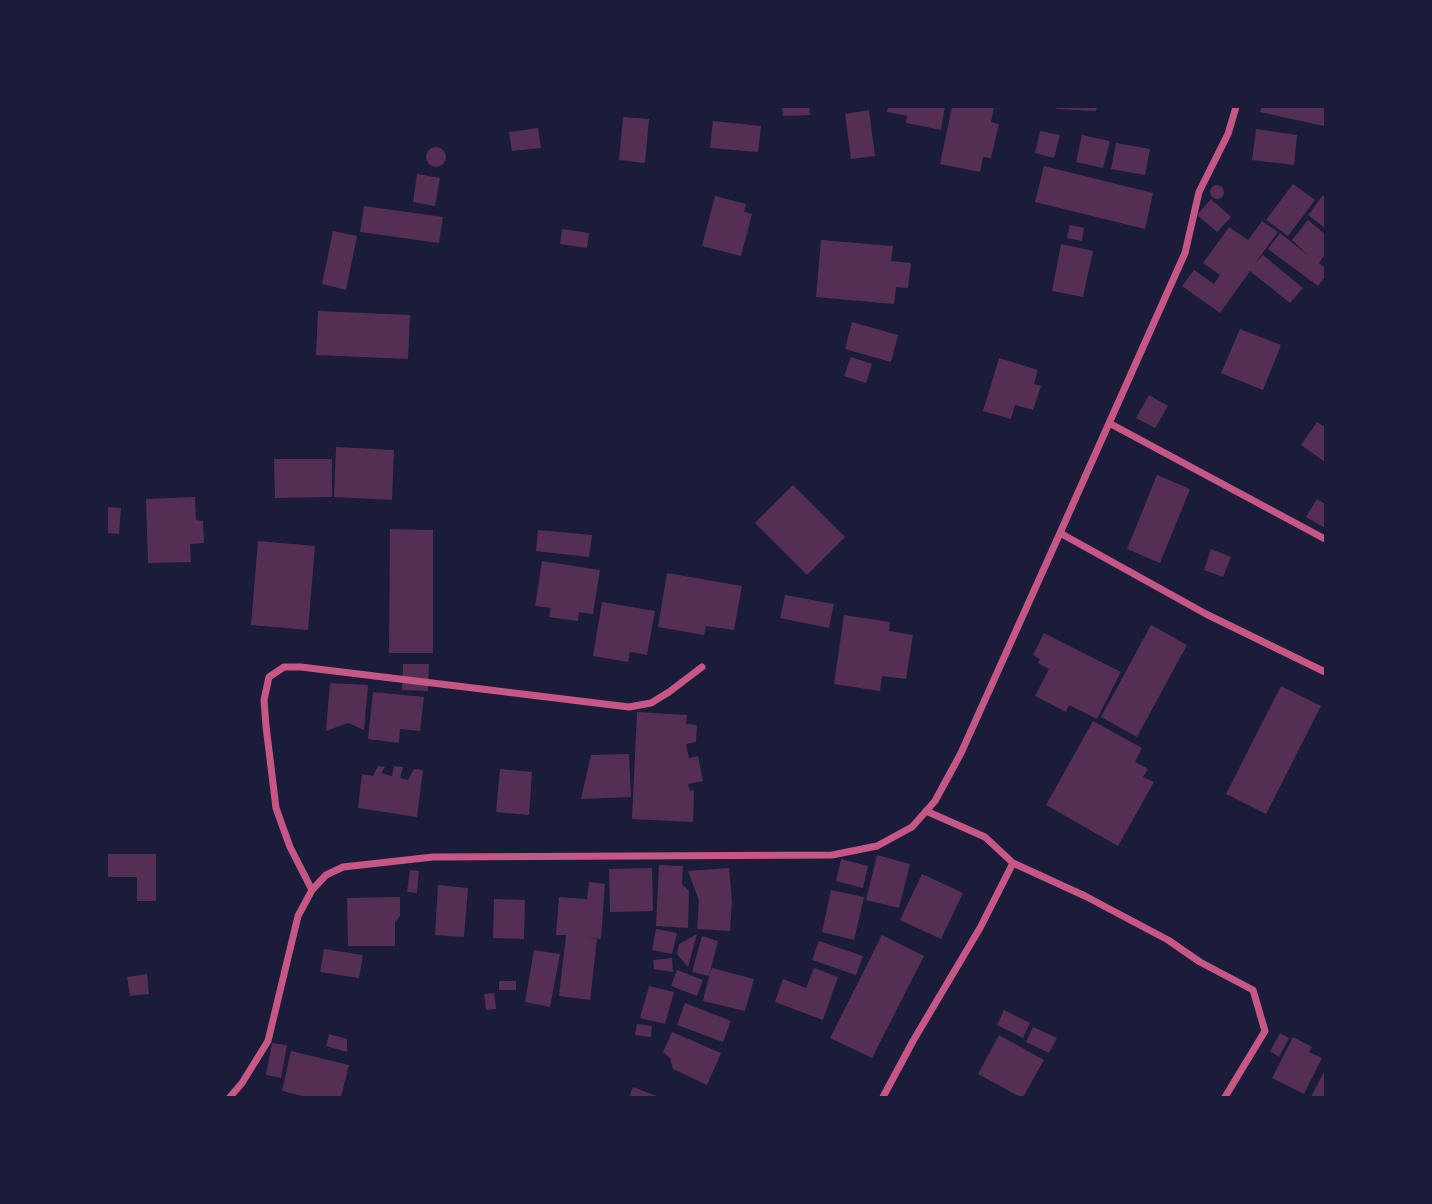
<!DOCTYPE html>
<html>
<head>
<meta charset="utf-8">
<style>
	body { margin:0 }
	#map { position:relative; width:1432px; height:1204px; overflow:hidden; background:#1b1b3a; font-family:"Crimson Pro",serif }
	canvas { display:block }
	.frame { position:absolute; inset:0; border:108px solid #1b1b3a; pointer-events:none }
</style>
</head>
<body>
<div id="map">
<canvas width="1432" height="1204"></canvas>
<div class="frame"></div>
</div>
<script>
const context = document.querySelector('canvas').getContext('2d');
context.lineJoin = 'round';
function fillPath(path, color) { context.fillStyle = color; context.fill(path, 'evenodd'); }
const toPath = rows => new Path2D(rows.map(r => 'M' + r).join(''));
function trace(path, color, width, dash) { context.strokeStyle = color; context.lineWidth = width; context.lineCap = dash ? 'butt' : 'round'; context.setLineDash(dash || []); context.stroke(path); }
fillPath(toPath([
	[782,107,809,107,810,115,783,116],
	[888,107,945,107,941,130,906,123,907,116,887,112],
	[952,107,994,108,991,122,999,124,991,158,983,157,980,172,940,164],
	[1056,107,1097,107,1096,111,1056,109],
	[1261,107,1325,107,1324,126,1260,112],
	[869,110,875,156,851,159,845,114],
	[623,117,649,119,645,163,619,160],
	[713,121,761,126,758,152,710,148],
	[538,128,541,148,512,151,509,132],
	[1256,129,1297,135,1294,165,1252,160],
	[1040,131,1060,135,1054,158,1035,153],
	[1082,135,1110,141,1103,168,1076,162],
	[1116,143,1150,149,1145,175,1111,169],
	'426 157a10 10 0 1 1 20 0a10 10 0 1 1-20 0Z',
	[1044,166,1153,193,1145,229,1035,202],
	[417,174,440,178,435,206,413,202],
	[1293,184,1315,200,1288,236,1266,220],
	'1210 192a7 7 0 1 1 14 0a7 7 0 1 1-14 0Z',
	[1323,195,1325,197,1325,228,1308,215],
	[715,196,746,204,744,212,752,214,741,256,702,246],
	[1211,199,1231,217,1217,232,1197,215],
	[364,206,443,217,439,243,360,232],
	[1308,220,1325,234,1325,254,1319,263,1325,268,1325,277,1318,286,1268,249,1280,233,1309,256,1292,240],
	[1262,221,1278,232,1254,265,1263,255,1303,288,1290,303,1250,271,1220,313,1182,286,1194,270,1214,284,1220,275,1203,263,1229,227,1248,240],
	[1070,225,1084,228,1082,241,1067,238],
	[562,229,589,233,587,248,560,244],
	[333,231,357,236,346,290,322,284],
	[821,240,893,246,891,261,911,263,908,288,896,287,894,304,816,297],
	[1061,244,1093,251,1083,297,1052,291],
	[318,311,410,315,408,359,316,355],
	[852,322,898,335,891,362,845,349],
	[1240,329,1281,345,1263,390,1221,373],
	[851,357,872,364,866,383,844,376],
	[999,358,1038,370,1034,384,1041,386,1033,410,1015,405,1011,419,983,411],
	[1149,395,1168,406,1155,428,1136,418],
	[1317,422,1325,427,1325,462,1301,445],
	[336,447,394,450,392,500,334,497],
	[274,459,332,459,332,497,275,498],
	[1157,475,1190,489,1160,563,1127,549],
	[793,485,845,537,807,575,755,523],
	[195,497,196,520,203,521,204,543,190,544,191,562,148,563,146,499],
	[1317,499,1325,504,1325,528,1306,517],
	[107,507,121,508,119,534,107,533],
	[390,529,433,530,433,653,389,653],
	[538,530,592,535,589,557,536,551],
	[258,541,315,546,308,630,251,625],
	[1211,549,1231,557,1223,577,1204,570],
	[542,561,600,570,593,614,579,612,578,621,549,617,551,608,535,606],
	[667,573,742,586,734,630,706,626,704,635,658,627],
	[785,595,834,604,829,628,780,618],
	[602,602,655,611,647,655,630,652,628,662,593,656],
	[844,615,890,622,889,631,913,635,906,679,882,676,880,691,834,684],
	[1151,625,1187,645,1137,737,1101,717],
	[1044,633,1121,672,1097,719,1069,705,1066,712,1035,696,1049,669,1038,663,1040,659,1033,655],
	[403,664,429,664,428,691,402,690],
	[330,683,368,685,364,730,348,723,326,731],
	[1281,686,1321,706,1266,814,1226,794],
	[373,692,424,697,420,731,400,729,399,743,368,739],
	[637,712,687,715,686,724,697,725,696,742,686,744,689,758,698,756,703,781,688,784,690,791,694,790,693,822,632,819],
	[1093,721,1142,748,1135,762,1148,769,1143,777,1154,782,1118,846,1046,805],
	[629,754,631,797,581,799,591,755],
	[378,766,385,767,381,773,392,776,394,766,403,767,400,778,408,780,414,769,423,770,417,817,358,808,362,774,373,776],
	[500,769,532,772,529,815,496,812],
	[107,854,156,854,156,901,137,901,137,877,107,877],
	[877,855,910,864,899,908,866,900],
	[841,859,868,866,863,888,836,881],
	[659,865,683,866,682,884,689,891,688,928,656,926],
	[652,868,653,911,610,912,609,869],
	[729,868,732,901,730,931,697,929,699,901,688,871],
	[410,870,419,871,417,893,407,892],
	[922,874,963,893,941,939,900,920],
	[589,882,605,884,601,939,587,937,597,939,590,1000,559,996,566,935,556,935,559,897,587,899],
	[438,885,468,888,464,937,435,935],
	[831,890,864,897,854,940,822,932],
	[400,897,400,916,395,922,395,946,348,946,347,898],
	[494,899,525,900,524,939,493,938],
	[656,929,677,933,672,954,652,950],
	[697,934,688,967,677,954,679,944],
	[882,935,924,956,872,1058,830,1038],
	[702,936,718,941,709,976,692,972],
	[819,941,863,956,856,975,812,960],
	[324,949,363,955,359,978,320,972],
	[534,950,560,954,550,1007,525,1002],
	[672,958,673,972,654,969,653,960],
	[712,968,754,979,745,1011,703,1001,709,976],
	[814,968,838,977,823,1020,775,1002,783,979,806,988],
	[677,970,703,980,697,996,671,986],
	[147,974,149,994,130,996,127,977],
	[499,981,516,981,516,990,499,990],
	[649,986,674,992,665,1024,640,1018],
	[494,993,496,1009,486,1010,484,994],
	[685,1003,731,1021,723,1042,677,1025],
	[1004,1010,1030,1023,1023,1038,997,1025],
	[637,1024,652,1026,651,1037,635,1035],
	[1033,1027,1057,1038,1049,1053,1026,1042],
	[672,1032,721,1053,707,1085,673,1069,670,1058,663,1052],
	[1280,1033,1289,1038,1279,1057,1270,1051],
	[329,1034,347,1039,347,1052,326,1046],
	[999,1035,1044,1060,1023,1097,1020,1097,978,1074],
	[1293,1037,1312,1047,1309,1052,1322,1058,1304,1094,1272,1078],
	[272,1043,287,1045,281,1078,266,1075],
	[291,1051,349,1065,341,1097,307,1097,282,1091],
	[1325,1070,1325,1097,1311,1097],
	[633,1087,659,1097,629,1097]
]), '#542f53');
trace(toPath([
	[1109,423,1325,539],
	[1060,533,1206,614,1325,672],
	[1013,863,1085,896,1168,940,1200,962,1253,990,1265,1031,1225,1097],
	[312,890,290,847,276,808,266,726,264,700,269,677,284,667,301,667,629,707,651,703,669,692,702,667],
	[230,1097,242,1083,268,1041,298,916,312,890,326,875,343,867,433,857,832,855,877,846,912,827,935,801,961,753,1060,533,1185,253,1199,192,1228,134,1236,107],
	[883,1097,913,1041,980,928,1013,863,985,837,926,811]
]), '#c65784', 7);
</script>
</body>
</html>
